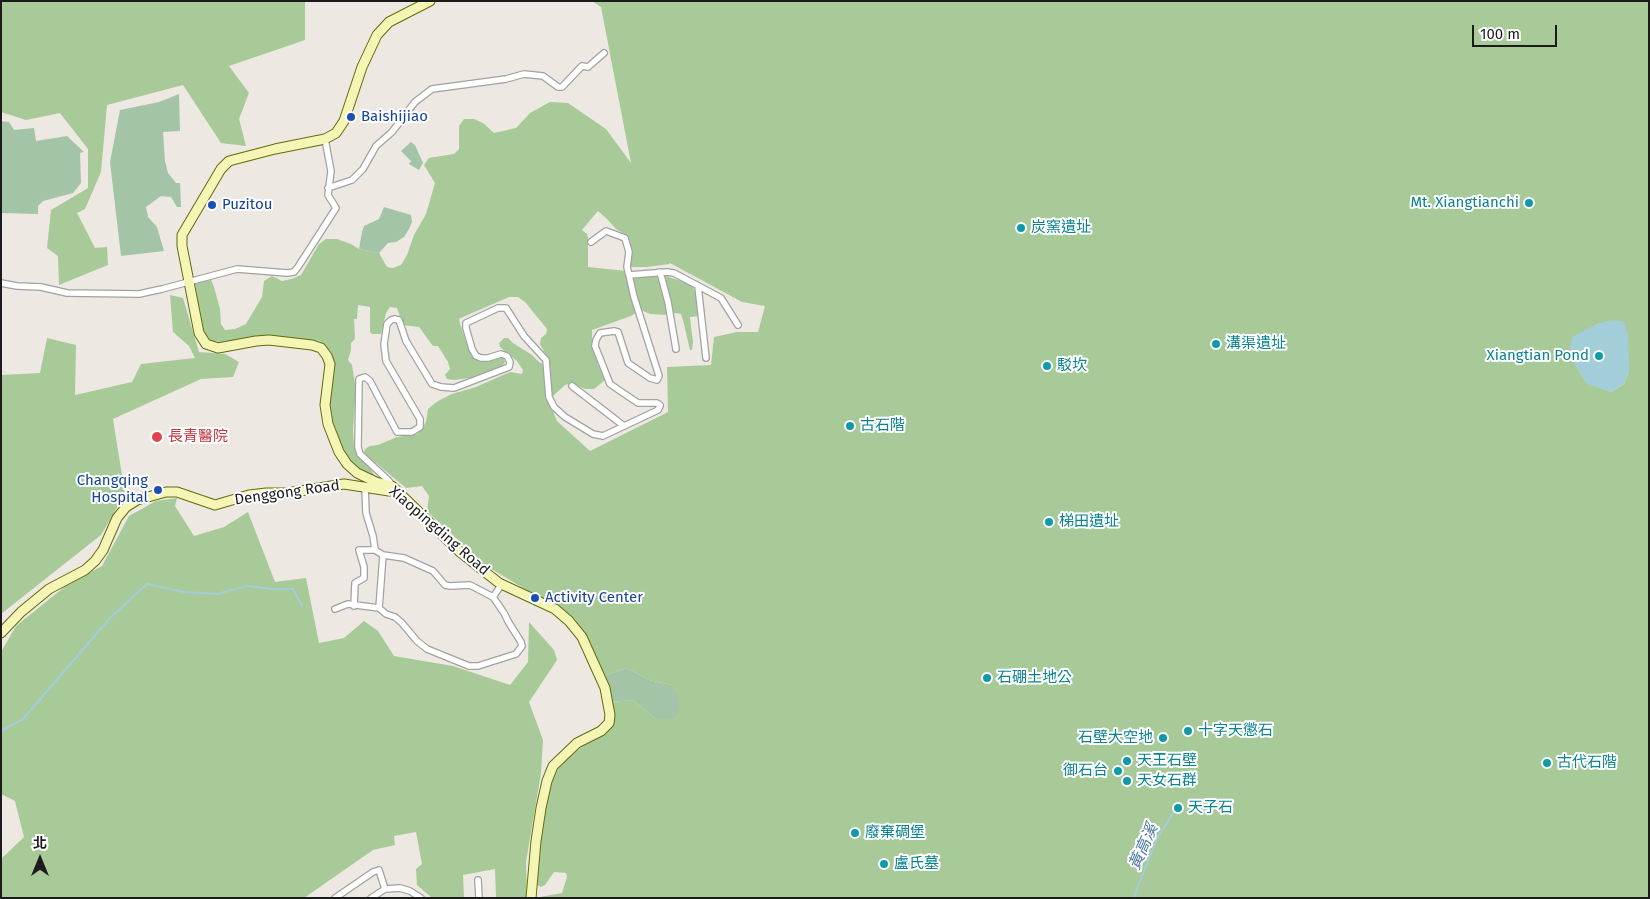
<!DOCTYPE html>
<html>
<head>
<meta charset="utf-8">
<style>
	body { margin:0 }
	#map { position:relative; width:1650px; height:899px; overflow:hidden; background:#ede8e1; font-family:"Fira Sans","Noto Sans TC",sans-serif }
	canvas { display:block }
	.frame { position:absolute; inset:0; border:2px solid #1b1b1b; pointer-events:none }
	.north { position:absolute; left:15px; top:834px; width:50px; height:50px; -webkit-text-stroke:4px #fff; paint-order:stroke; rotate:0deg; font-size:14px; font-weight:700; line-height:20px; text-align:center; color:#1b1b1b }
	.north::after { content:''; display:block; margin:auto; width:18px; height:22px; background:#1b1b1b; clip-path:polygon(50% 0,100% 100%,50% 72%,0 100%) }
	.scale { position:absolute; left:1472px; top:25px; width:85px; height:22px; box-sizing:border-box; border:2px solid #1b1b1b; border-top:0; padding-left:6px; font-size:15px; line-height:18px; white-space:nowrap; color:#1b1b1b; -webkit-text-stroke:4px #fff; paint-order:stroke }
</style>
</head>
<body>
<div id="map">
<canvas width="1650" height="899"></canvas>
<div class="frame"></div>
<div class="north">北</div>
<div class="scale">100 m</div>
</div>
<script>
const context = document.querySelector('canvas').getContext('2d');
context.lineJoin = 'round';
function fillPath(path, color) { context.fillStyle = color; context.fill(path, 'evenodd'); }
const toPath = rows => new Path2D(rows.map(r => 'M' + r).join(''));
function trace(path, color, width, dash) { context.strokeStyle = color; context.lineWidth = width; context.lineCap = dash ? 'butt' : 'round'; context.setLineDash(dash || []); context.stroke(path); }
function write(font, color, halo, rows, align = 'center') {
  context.font = font + ' "Fira Sans","Noto Sans TC",sans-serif'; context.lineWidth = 4; context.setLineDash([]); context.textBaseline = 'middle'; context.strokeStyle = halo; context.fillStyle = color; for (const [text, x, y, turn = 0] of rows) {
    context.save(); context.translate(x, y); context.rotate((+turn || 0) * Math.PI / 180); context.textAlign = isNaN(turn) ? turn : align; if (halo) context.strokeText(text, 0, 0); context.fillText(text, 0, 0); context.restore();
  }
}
fillPath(toPath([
	[1,1,305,1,305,40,229,66,249,93,239,119,246,146,221,143,183,85,107,105,101,172,85,209,77,213,95,248,107,247,108,265,59,285,58,256,47,248,51,210,88,188,88,149,60,113,26,120,1,112],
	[592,1,1649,1,1649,898,535,898,562,893,567,877,566,873,554,872,545,885,541,887,537,885,535,882,544,808,552,775,563,761,606,729,610,702,633,700,656,719,671,685,649,680,627,668,603,676,590,645,575,619,485,565,431,515,427,510,429,496,422,486,406,488,364,453,365,449,370,446,378,445,397,437,418,434,426,422,428,409,438,401,452,394,476,387,510,372,522,374,523,370,517,361,500,347,499,343,504,338,508,338,513,343,532,355,539,362,544,365,549,360,540,344,541,338,546,334,547,329,525,302,518,297,509,297,463,317,459,319,460,324,471,355,474,358,483,360,501,357,504,359,505,362,501,368,476,377,455,380,447,379,445,375,450,369,448,362,438,346,433,346,419,327,403,325,397,308,390,307,386,313,381,334,372,334,370,332,370,307,358,305,357,319,354,319,355,339,351,343,351,350,348,360,352,365,356,390,353,430,354,446,358,456,371,469,374,475,373,477,362,473,347,460,340,446,333,425,328,405,332,357,326,347,320,341,266,336,221,342,211,341,206,337,202,327,195,283,211,280,214,287,220,309,221,324,225,330,235,329,246,324,262,297,264,281,272,276,282,281,291,279,301,275,319,244,326,239,337,239,351,244,359,249,379,253,387,267,393,268,401,265,407,255,414,235,426,214,435,183,424,165,429,158,454,154,459,149,459,126,464,119,474,119,483,123,494,133,516,128,530,113,550,102,568,103,606,129,631,163,601,7],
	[598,211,607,219,616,229,628,236,629,265,631,267,647,267,669,264,670,263,742,302,765,306,758,332,737,332,714,337,711,365,667,367,668,412,590,451,557,421,550,404,553,396,565,385,571,383,585,389,594,389,605,380,598,365,592,340,592,330,631,316,641,310,650,314,668,315,676,313,681,314,683,320,690,350,692,350,693,342,690,318,690,317,699,316,696,294,693,287,684,282,663,275,628,277,626,271,588,267,588,237,587,234,582,230],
	[1600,323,1628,357,1629,371,1624,384,1611,392,1586,382,1570,356,1589,329],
	[170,295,183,298,199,352,225,354,239,362,233,377,201,379,113,419,125,494,101,535,1,614,1,375,40,373,47,338,76,345,75,395,132,382,141,364,195,358,189,346,173,332],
	[177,498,175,506,194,536,224,527,248,512,275,582,306,578,319,643,344,638,364,621,378,631,394,656,453,666,510,685,528,662,529,622,554,650,557,660,529,702,543,740,541,773,526,862,527,898,496,898,495,869,463,875,464,898,432,898,417,885,416,869,422,864,416,832,394,836,395,845,373,850,304,898,1,898,1,859,24,837,15,801,1,794,1,652,16,626,67,585,102,566,129,516,156,501]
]), '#a8ca98');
fillPath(toPath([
	[179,94,180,131,163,132,165,161,168,173,176,183,180,183,181,207,177,207,171,197,161,196,146,207,148,217,157,227,164,251,121,256,110,162,120,110,159,102],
	[1,121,9,122,14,130,34,128,36,141,67,136,84,152,80,153,81,183,73,193,43,201,38,206,38,214,1,213],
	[411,142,415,145,423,163,419,170,409,164,411,161,401,151],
	[384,207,411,215,412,222,409,229,404,237,396,242,388,243,379,253,359,249,362,232,364,226,379,219],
	[627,668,649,680,671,685,676,692,679,702,678,714,672,719,656,719,633,700,610,702,603,676]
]), '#a4c4a7');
fillPath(toPath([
	[1612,320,1624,322,1628,335,1629,371,1624,384,1611,392,1586,383,1570,356,1570,348,1572,338,1577,334,1600,323]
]), '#a3ced9');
trace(toPath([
	[1,731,23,719,110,618,147,584,184,592,217,594,247,586,272,589,293,589,302,606],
	[1135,898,1136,891,1157,839,1177,807]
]), '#a3ced9', 2);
const street = toPath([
	[328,188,352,180,363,169,376,146,392,132,415,102,432,89,506,79,524,74,543,76,558,87,562,87,582,66,588,67,604,53],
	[591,242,606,231,625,238,629,252,627,267,629,275],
	[660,272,668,302,676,349],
	[1,283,17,286,41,287,67,293,139,294,162,289,237,269,287,273,294,272,298,267,336,208,328,195,331,171,325,139],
	[698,286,706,358],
	[572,386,624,426],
	[392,486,389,481,360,454,358,447,359,379,365,377,370,381,397,432,412,432,420,427,420,419,386,361,384,344,387,324,391,320,394,319,399,320,406,341,432,384,441,387,454,388,509,367,510,362,507,356,501,354,488,358,481,358,476,356,472,349,466,328,466,323,498,308,506,308,524,336,546,360,549,397,554,407,565,417,593,434,603,436,658,410,660,406,660,405,657,403,638,403,610,384,595,346,596,340,600,333,614,331,618,332,628,363,650,378,657,380,659,376,634,297,629,275,667,272,674,273,721,298,738,325],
	[365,488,366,513,373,536,375,550],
	[354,606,355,583,364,578,364,567,359,550,375,550,383,555,404,558,433,571,445,585,450,586,470,585,493,597],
	[379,608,383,555],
	[335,609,348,604,379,608,386,614,395,617,402,623,417,641,427,649,469,666,478,666,516,654,522,646,521,642,509,623,504,613,493,597,502,584],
	[478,880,479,898],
	[385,889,400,888,410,891,421,898],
	[335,898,373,872,379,870,385,889,371,898]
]);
const secondary = toPath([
	[430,1,389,22,377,35,362,67,344,121,336,133,325,139,275,149,229,161,221,169,182,235,182,246,199,333,206,344,218,348,256,341,269,340,312,345,321,348,327,356,330,364,325,405,328,424,339,452,347,464,357,473,376,482,392,486,460,552,499,583,555,609,569,621,582,637,605,688,610,715,609,723,601,731,577,743,553,766,547,781,541,808,536,841,531,898],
	[1,633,21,612,49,589,85,570,95,561,103,550,117,518,126,507,137,500,166,492,177,492,215,505,249,495,266,493,287,493,344,484,389,491,395,491]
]);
trace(street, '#a2a2a2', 8);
trace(secondary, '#646b0a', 11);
trace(street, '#fff', 5.5);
trace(secondary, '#f5f6b6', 9);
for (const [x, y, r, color] of [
	[351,117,5,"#1a4fb4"],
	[1529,203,5,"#0f9aa8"],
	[212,205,5,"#1a4fb4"],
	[1021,228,5,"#0f9aa8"],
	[1216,344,5,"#0f9aa8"],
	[1599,356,5,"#0f9aa8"],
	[1047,366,5,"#0f9aa8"],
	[850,426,5,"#0f9aa8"],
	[157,437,6,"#e0444e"],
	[158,490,5,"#1a4fb4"],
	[1049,522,5,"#0f9aa8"],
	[535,598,5,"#1a4fb4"],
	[987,678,5,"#0f9aa8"],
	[1188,731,5,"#0f9aa8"],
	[1163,738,5,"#0f9aa8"],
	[1127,761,5,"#0f9aa8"],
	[1547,763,5,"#0f9aa8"],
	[1118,771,5,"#0f9aa8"],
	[1127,781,5,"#0f9aa8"],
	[1178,808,5,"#0f9aa8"],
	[855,833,5,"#0f9aa8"],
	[884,864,5,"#0f9aa8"]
]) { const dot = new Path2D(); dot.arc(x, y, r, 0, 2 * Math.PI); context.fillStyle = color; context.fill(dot); trace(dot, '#fff', 2); }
write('15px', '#164399', '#fff', [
	["Baishijiao",361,117],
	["Puzitou",222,205],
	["Changqing",148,481,"right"],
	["Hospital",148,498,"right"],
	["Activity Center",545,598]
], 'left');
write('15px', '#0d838f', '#fff', [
	["Mt. Xiangtianchi",1519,203,"right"],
	["炭窯遺址",1031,228],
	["溝渠遺址",1226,344],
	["Xiangtian Pond",1589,356,"right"],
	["駁坎",1057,366],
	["古石階",860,426],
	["梯田遺址",1059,522],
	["石硼土地公",997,678],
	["十字天懲石",1198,731],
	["石壁大空地",1153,738,"right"],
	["天王石壁",1137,761],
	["古代石階",1557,763],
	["御石台",1108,771,"right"],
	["天女石群",1137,781],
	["天子石",1188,808],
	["廢棄碉堡",865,833],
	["盧氏墓",894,864]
], 'left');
write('15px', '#be3a42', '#fff', [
	["長青醫院",168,437]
], 'left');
write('15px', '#1b1b1b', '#fff', [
	["Denggong Road",287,493,-8],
	["Xiaopingding Road",439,531,41]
]);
write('italic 16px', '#4a779f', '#fff', [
	["黃高溪",1144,847,-66]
]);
</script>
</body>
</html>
